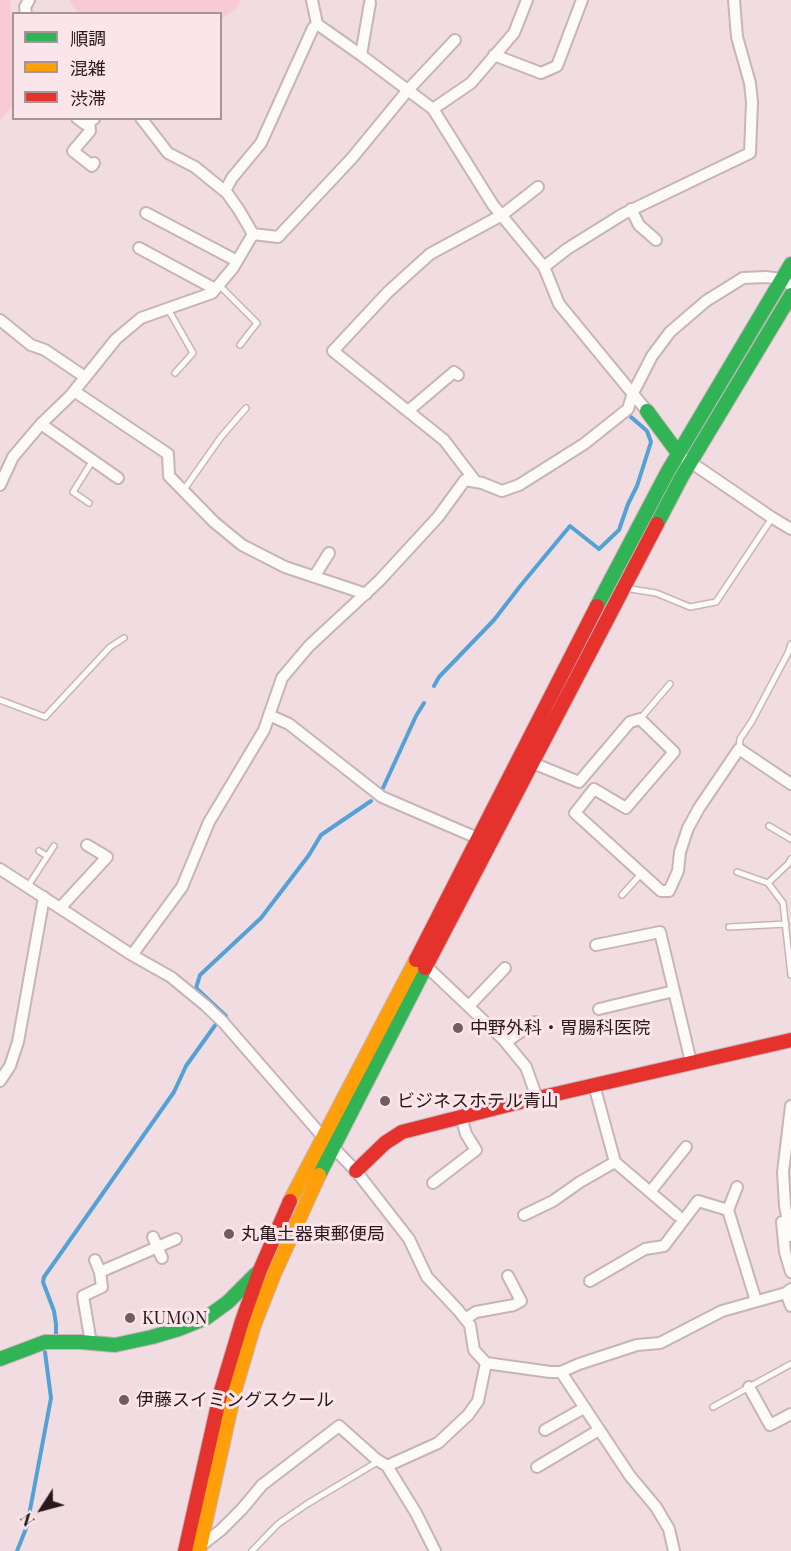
<!DOCTYPE html>
<html>
<head>
<meta charset="utf-8">
<style>
	body { margin:0 }
	#map { position:relative; width:791px; height:1551px; overflow:hidden; background:#f1dce1; font-family:"Playfair Display","Noto Sans JP",serif }
	canvas { display:block }
	.legend { position:absolute; left:12px; top:12px; width:210px; height:108px; box-sizing:border-box; background:#fae6ea; border:2px solid #a69498; margin:0; padding:8px 10px; list-style:none; font-size:18px; color:#29181c }
	.legend li { display:flex; align-items:center; gap:12px; height:30px }
	.legend b { width:30px; border:2px solid #a69498 }
	.north { position:absolute; left:12px; top:1479px; width:60px; height:60px; -webkit-text-stroke:4px #fae6ea; paint-order:stroke; rotate:234deg; font-size:16px; font-weight:700; line-height:24px; text-align:center; color:#29181c }
	.north::after { content:''; display:block; margin:auto; width:21px; height:27px; background:#29181c; clip-path:polygon(50% 0,100% 100%,50% 72%,0 100%) }
</style>
</head>
<body>
<div id="map">
<canvas width="791" height="1551"></canvas>
<ul class="legend">
<li><b style="height:8px;background:#30b455"></b>順調</li>
<li><b style="height:8px;background:#ff9f0a"></b>混雑</li>
<li><b style="height:8px;background:#e5322d"></b>渋滞</li>
</ul>
<div class="north">N</div>
</div>
<script>
const context = document.querySelector('canvas').getContext('2d');
context.lineJoin = 'round';
function fillPath(path, color) { context.fillStyle = color; context.fill(path, 'evenodd'); }
const toPath = rows => new Path2D(rows.map(r => 'M' + r).join(''));
function trace(path, color, width, dash) { context.strokeStyle = color; context.lineWidth = width; context.lineCap = dash ? 'butt' : 'round'; context.setLineDash(dash || []); context.stroke(path); }
function write(font, color, halo, rows, align = 'center') {
  context.font = font + ' "Playfair Display","Noto Sans JP",serif'; context.lineWidth = 6; context.setLineDash([]); context.textBaseline = 'middle'; context.strokeStyle = halo; context.fillStyle = color; for (const [text, x, y, turn = 0] of rows) {
    context.save(); context.translate(x, y); context.rotate((+turn || 0) * Math.PI / 180); context.textAlign = isNaN(turn) ? turn : align; if (halo) context.strokeText(text, 0, 0); context.fillText(text, 0, 0); context.restore();
  }
}
fillPath(toPath([
	[0,0,12,0,10,3,14,40,14,104,0,120],
	[69,0,241,0,235,10,221,19,220,14,78,13]
]), '#f7cad5');
trace(toPath([
	[434,686,439,677,494,620,521,585,570,526,599,549,619,530,628,504,637,486,651,442,647,431,631,417],
	[383,788,416,716,424,703],
	[226,1016,196,988,200,975,261,918,309,855,321,835,371,801],
	[56,1334,56,1324,54,1311,43,1282,44,1277,174,1092,186,1066,216,1024],
	[17,1551,27,1526,51,1398,45,1352]
]), '#54a2d5', 4);
const lane = toPath([
	[219,285,257,323,240,345],
	[168,309,193,353,175,373],
	[183,491,221,437,246,408],
	[89,503,73,492,93,460],
	[624,588,656,593,690,607,716,602,772,518],
	[0,700,45,717,110,647,124,638],
	[640,719,670,684],
	[739,749,740,739,752,721,788,653,791,644],
	[769,826,791,839],
	[39,851,47,856],
	[791,859,788,864,768,883,783,903,791,975],
	[737,872,768,883],
	[28,886,54,846],
	[622,895,641,874],
	[729,927,786,924],
	[713,1407,791,1364],
	[252,1551,278,1524,307,1504,379,1461]
]);
const street = toPath([
	[312,0,317,24,361,55,433,109,493,205,544,267,559,304,647,411],
	[26,14,25,7,29,0],
	[361,55,370,3],
	[494,55,541,73,557,66,582,0],
	[433,109,471,83,514,33,527,0],
	[77,118,85,124,94,119],
	[141,118,168,153,195,167,227,193,239,210,253,234],
	[89,121,90,131,73,151,92,166,94,163],
	[225,191,232,178,261,143,313,28,317,24],
	[631,209,639,225,656,240],
	[146,213,237,261],
	[253,234,278,237,352,158,408,90,455,40],
	[139,248,215,289],
	[544,267,567,249,623,214,750,153,752,102,750,83,737,37,734,0],
	[0,320,31,345,45,350,85,377],
	[74,391,168,454,169,476,214,522,242,545,285,567,366,594],
	[408,411,454,372,458,375],
	[41,424,118,478],
	[686,459,771,517,791,529],
	[476,482,444,440,333,351,388,292,430,254,502,215,538,187],
	[0,485,13,457,41,424,71,395,116,339,141,318,212,293,233,268,253,234],
	[314,577,329,553],
	[269,715,289,724,382,797,482,840],
	[528,761,579,782,630,722,640,719,674,752,626,808,594,789,575,813,661,891,669,891,678,871,680,852,688,828,699,808,739,749,791,784],
	[0,869,132,955,171,977,205,1005,223,1022,323,1137,356,1171,409,1239,427,1277,458,1310,470,1325,474,1350,486,1363,550,1372,561,1372,579,1364,637,1345,660,1343,722,1311,786,1293,791,1289],
	[60,908,107,857,87,845],
	[596,945,660,932,691,1062],
	[132,955,182,887,209,822,264,730,282,678,309,646,379,581,438,517,465,480,482,483,502,491,519,485,584,444,628,409,633,393,652,356,670,332,706,301,743,278,766,277,782,279,791,285],
	[423,963,503,1039,526,1067,537,1098],
	[469,1006,505,968],
	[599,1009,674,991],
	[506,1042,535,1022],
	[0,1081,10,1066,18,1042,44,897],
	[594,1085,615,1162,677,1215],
	[791,1106,783,1172,785,1206,791,1236],
	[433,1183,476,1150,466,1134,461,1117],
	[737,1187,728,1210,756,1301],
	[650,1192,686,1147],
	[524,1215,553,1201,580,1182,615,1162],
	[782,1222,785,1252,791,1272],
	[153,1237,162,1258],
	[95,1260,100,1272],
	[590,1281,645,1249,664,1246,698,1201,728,1210],
	[786,1293,791,1306],
	[465,1319,476,1312,514,1305,521,1301,508,1276],
	[91,1343,83,1296,102,1287,100,1272,176,1239],
	[561,1372,630,1476,656,1507,669,1529,674,1551],
	[749,1387,770,1425,791,1414],
	[545,1430,584,1408],
	[537,1467,599,1430],
	[198,1548,221,1530,242,1509,262,1485,339,1426,376,1459,387,1466],
	[435,1551,416,1513,387,1466,438,1443,468,1415,478,1401,486,1363]
]);
const fast = toPath([
	[647,411,678,453],
	[657,524,681,478,791,295],
	[597,606,668,471,791,264],
	[319,1175,425,968],
	[0,1359,45,1342,81,1342,115,1345,152,1337,179,1329,206,1318,228,1302,256,1274]
]);
const slow = toPath([
	[290,1201,416,960],
	[199,1551,234,1393,254,1325,274,1274,319,1175]
]);
const jam = toPath([
	[416,960,597,606],
	[425,968,657,524],
	[356,1171,385,1143,402,1132,512,1104,791,1040],
	[185,1551,221,1391,242,1321,260,1270,290,1201]
]);
trace(lane, '#c7b4b9', 8);
trace(street, '#c7b4b9', 14);
trace(fast, '#c7b4b9', 16);
trace(slow, '#c7b4b9', 16);
trace(jam, '#c7b4b9', 16);
trace(lane, '#fdfafa', 5);
trace(street, '#fdfafa', 10);
trace(fast, '#30b455', 14);
trace(slow, '#ff9f0a', 14);
trace(jam, '#e5322d', 14);
for (const [x, y, r, color] of [
	[458,1028,6,"#6f5d61"],
	[385,1101,6,"#6f5d61"],
	[229,1234,6,"#6f5d61"],
	[130,1318,6,"#6f5d61"],
	[124,1400,6,"#6f5d61"]
]) { const dot = new Path2D(); dot.arc(x, y, r, 0, 2 * Math.PI); context.fillStyle = color; context.fill(dot); trace(dot, '#fae6ea', 2); }
write('18px', '#29181c', '#fae6ea', [
	["中野外科・胃腸科医院",470,1028],
	["ビジネスホテル青山",397,1101],
	["丸亀土器東郵便局",241,1234],
	["KUMON",142,1318],
	["伊藤スイミングスクール",136,1400]
], 'left');
</script>
</body>
</html>
